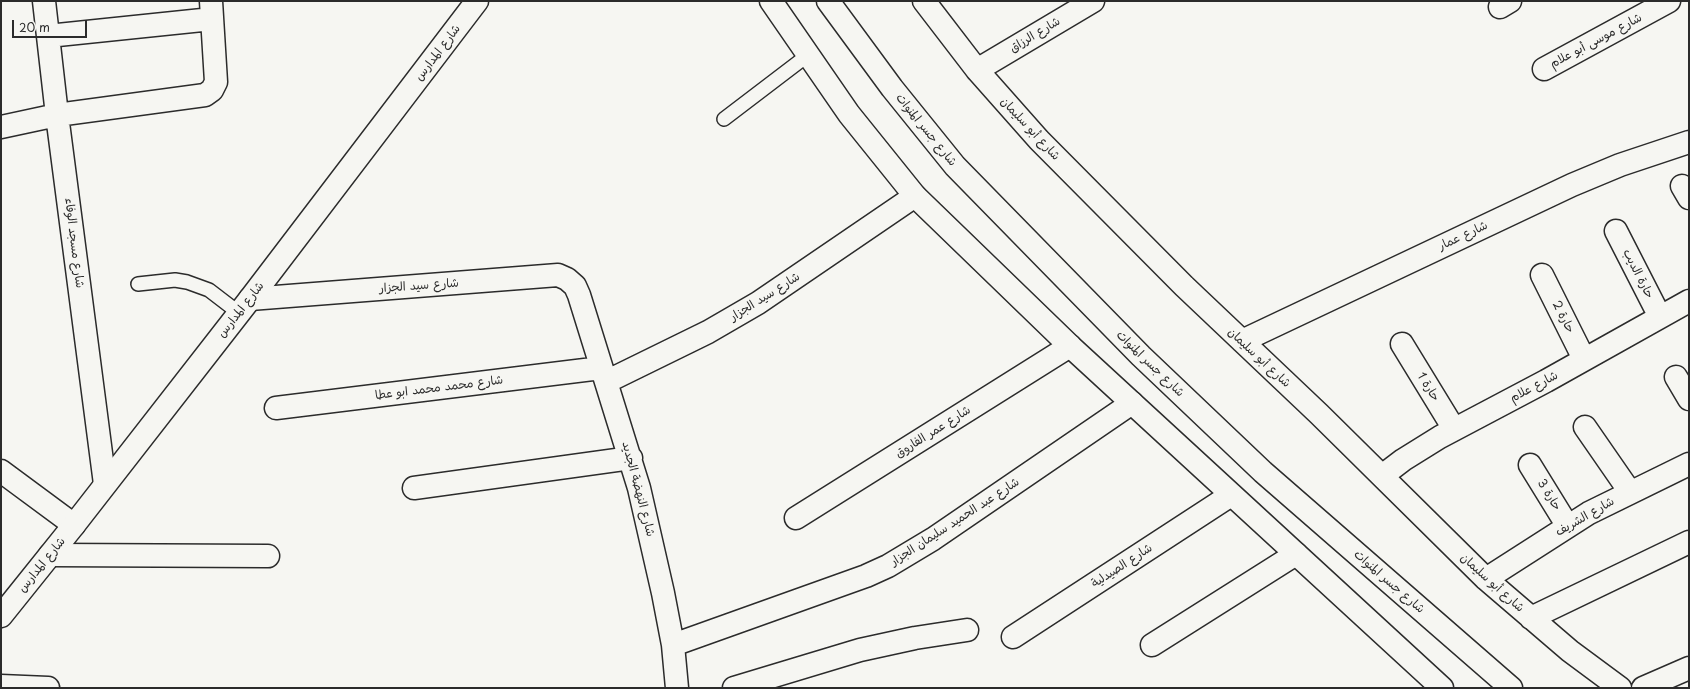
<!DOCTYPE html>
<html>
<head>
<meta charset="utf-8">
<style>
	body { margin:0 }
	#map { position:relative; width:1690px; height:689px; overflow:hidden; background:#f6f6f2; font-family:"Playpen Sans",sans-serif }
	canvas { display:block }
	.frame { position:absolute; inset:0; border:2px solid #2b2b2b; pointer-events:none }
	.scale { position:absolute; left:12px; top:20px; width:75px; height:18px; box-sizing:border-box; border:2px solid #2b2b2b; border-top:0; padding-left:5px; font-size:12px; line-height:14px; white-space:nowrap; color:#2b2b2b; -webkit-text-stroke:3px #f6f6f2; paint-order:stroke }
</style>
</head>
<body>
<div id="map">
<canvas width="1690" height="689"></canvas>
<div class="frame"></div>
<div class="scale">20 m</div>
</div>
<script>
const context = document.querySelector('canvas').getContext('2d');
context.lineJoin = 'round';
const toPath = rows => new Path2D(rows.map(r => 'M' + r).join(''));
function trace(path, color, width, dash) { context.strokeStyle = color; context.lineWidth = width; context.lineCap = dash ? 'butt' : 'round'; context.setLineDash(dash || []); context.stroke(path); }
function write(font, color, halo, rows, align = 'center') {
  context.font = font + ' "Playpen Sans","Playpen Sans Arabic",sans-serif'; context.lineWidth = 4; context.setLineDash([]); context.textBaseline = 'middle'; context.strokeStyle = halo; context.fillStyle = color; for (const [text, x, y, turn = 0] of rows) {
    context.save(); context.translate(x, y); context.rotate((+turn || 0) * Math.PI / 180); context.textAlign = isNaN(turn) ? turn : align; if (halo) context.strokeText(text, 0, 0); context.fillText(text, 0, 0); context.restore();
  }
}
const lane = toPath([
	[724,119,808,55],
	[138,284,175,280,187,282,209,290,239,313]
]);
const street = toPath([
	[44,1,57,115,105,484],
	[924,1,977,70,1039,140,1184,286,1319,414,1486,579,1570,651,1620,688],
	[1500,7,1510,1],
	[48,36,212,19],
	[1544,69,1669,1],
	[977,70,1093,1],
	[1,127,57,115,205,95,212,90,216,82,211,1],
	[1682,186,1689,198],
	[1616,231,1660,317],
	[1542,275,1584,359],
	[250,299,558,275,567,279,575,286,579,295,639,488,663,593,673,645,677,688],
	[1242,341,1572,185,1620,165,1689,142],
	[1402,344,1454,429],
	[1676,377,1689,399],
	[606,382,708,332,758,303,915,196],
	[276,408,601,368],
	[1585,427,1630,492],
	[1530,465,1567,525],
	[1,471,74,525],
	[1382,476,1403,460,1440,437,1546,381,1689,301],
	[414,488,631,458],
	[796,518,1070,346],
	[50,555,268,556],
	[1486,579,1589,513,1689,464],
	[1531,618,1689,542],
	[1013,637,1231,495],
	[673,645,866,576,888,566,933,539,1132,403],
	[1152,645,1296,554],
	[1,686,48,688],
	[734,688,860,650,915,638,967,630],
	[1643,688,1689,668]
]);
const secondary = toPath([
	[771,1,849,114,915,196,1070,346,1442,688],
	[828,1,892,88,955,166,1141,356,1263,472,1511,688],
	[1,616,74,525,250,299,477,1]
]);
trace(lane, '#2b2b2b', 16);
trace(street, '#2b2b2b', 25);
trace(secondary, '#2b2b2b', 25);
trace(lane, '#f6f6f2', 13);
trace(street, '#f6f6f2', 22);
trace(secondary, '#f6f6f2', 22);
write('12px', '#2b2b2b', '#f6f6f2', [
	["شارع الرزاق",1035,35,-31],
	["شارع موسى أبو علام",1596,41,-28],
	["شارع المدارس",438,53,-53],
	["شارع أبو سليمان",1030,129,47],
	["شارع جسر المنوات",926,130,51],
	["شارع عمار",1463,236,-25],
	["شارع مسجد الوفاء",74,243,83],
	["حارة الديب",1638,274,63],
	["شارع سيد الجزار",419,286,-4],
	["شارع سيد الجزار",765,297,-32],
	["شارع المدارس",241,310,-52],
	["حارة 2",1563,317,63],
	["شارع أبو سليمان",1259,358,43],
	["شارع جسر المنوات",1150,364,44],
	["حارة 1",1428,387,58],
	["شارع علام",1534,387,-28],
	["شارع محمد محمد ابو عطا",439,388,-7],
	["شارع عمر الفاروق",933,432,-32],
	["شارع النهضة الجديد",638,489,75],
	["حارة 3",1549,495,58],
	["شارع الشريف",1585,517,-30],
	["شارع عبد الحميد سليمان الجزار",955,522,-33],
	["شارع المدارس",42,565,-51],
	["شارع الصيدلية",1122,566,-33],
	["شارع جسر المنوات",1389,582,41],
	["شارع أبو سليمان",1492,583,42]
]);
</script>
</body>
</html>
